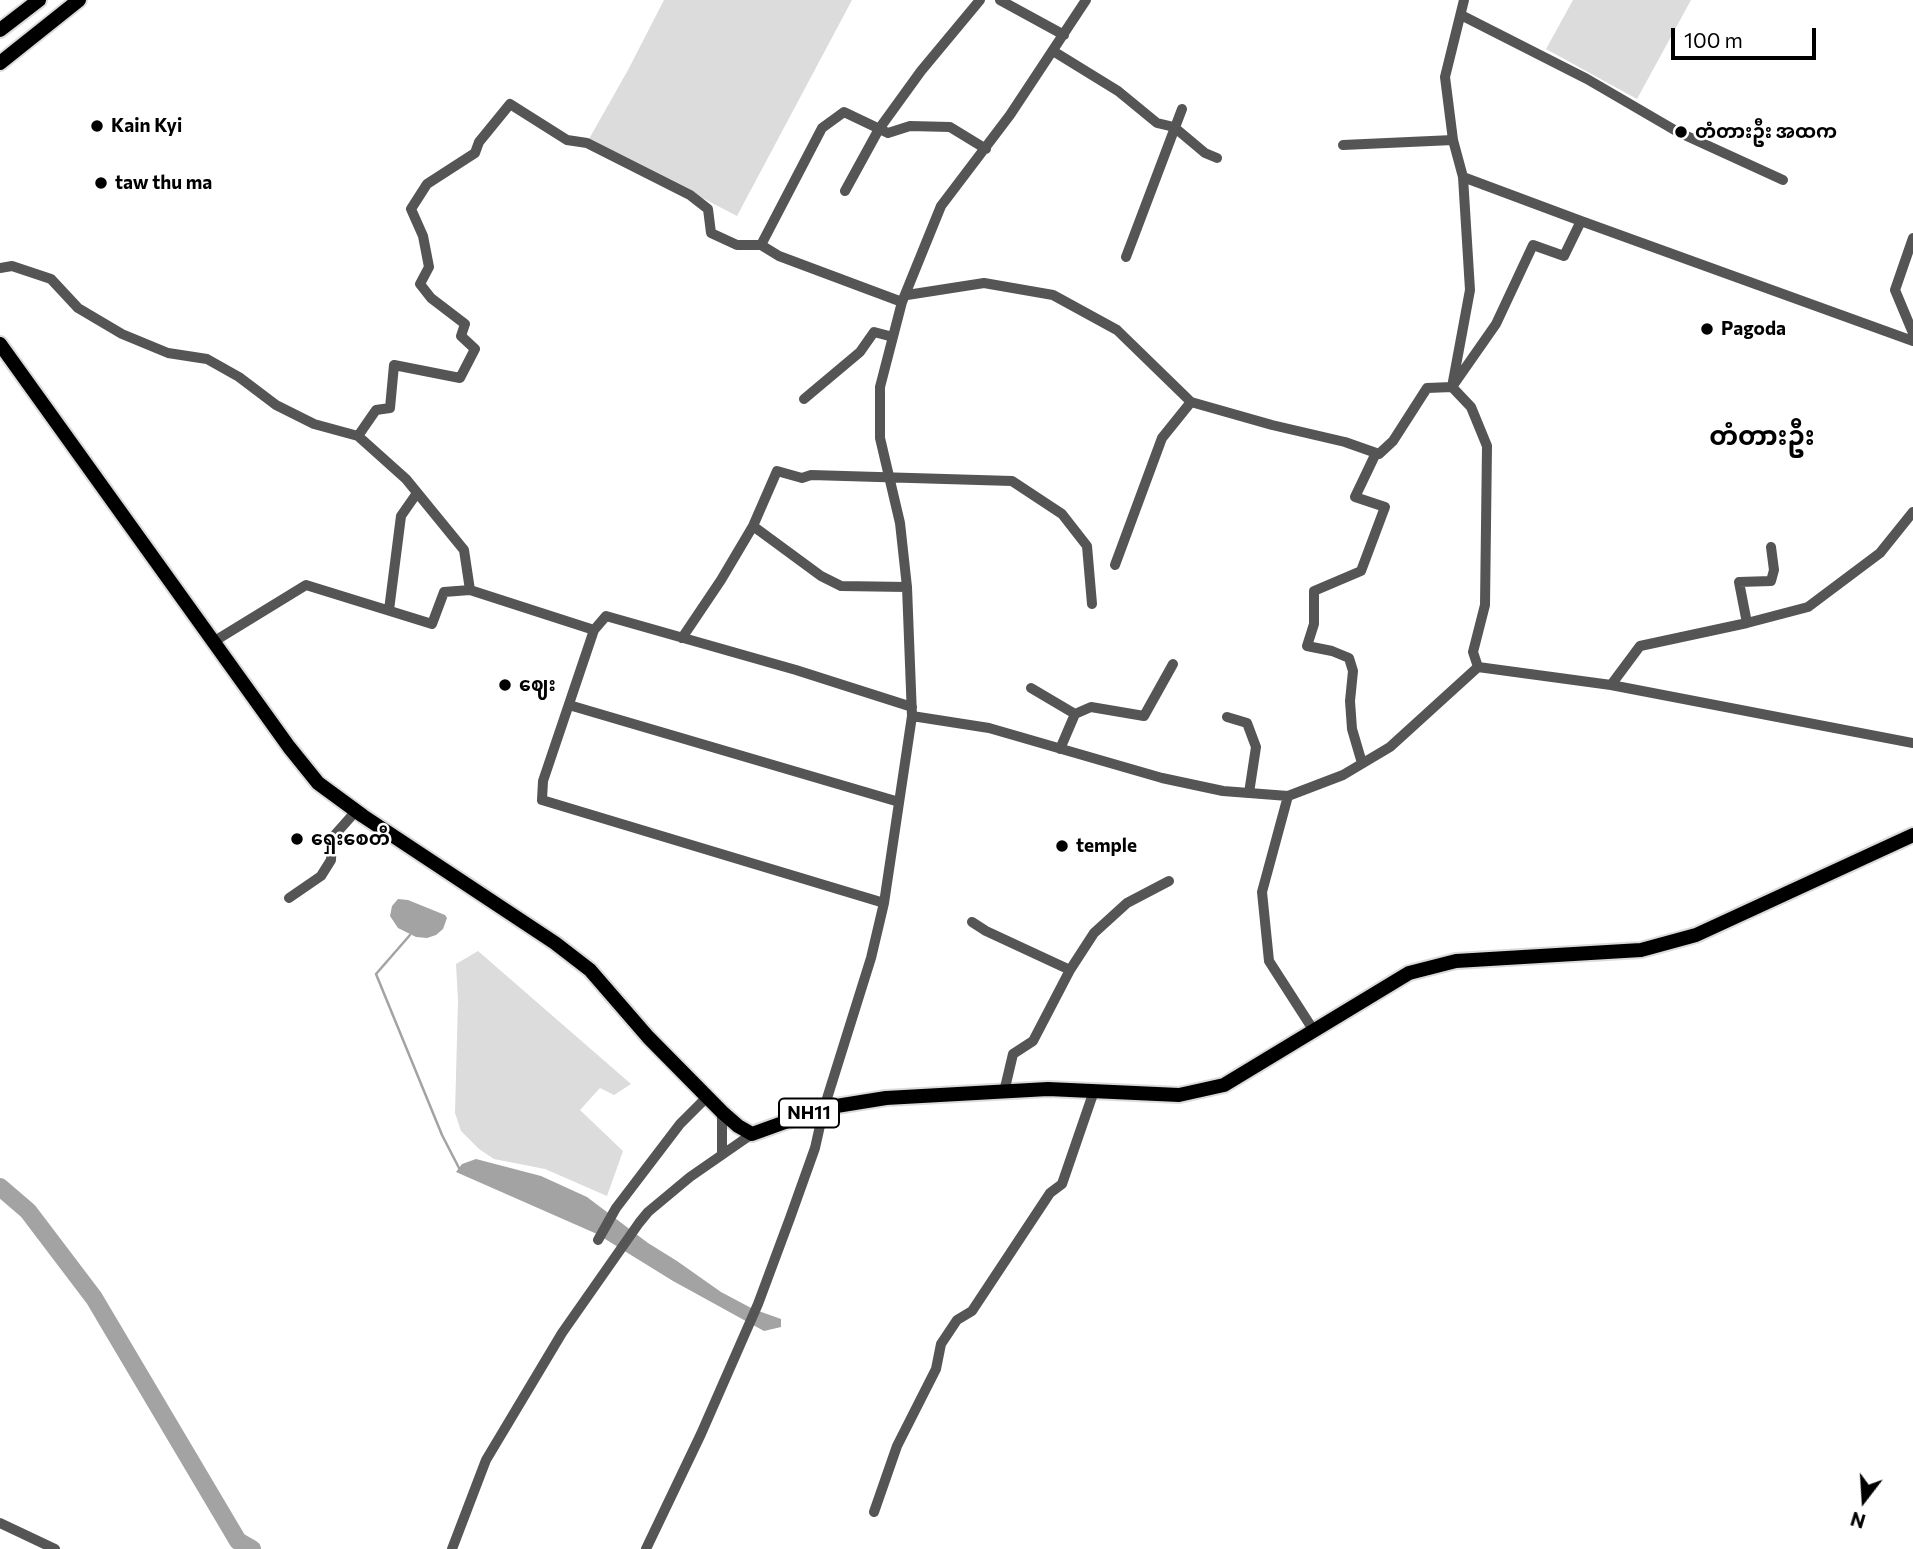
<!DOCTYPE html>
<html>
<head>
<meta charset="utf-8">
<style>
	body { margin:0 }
	#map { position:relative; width:1913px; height:1549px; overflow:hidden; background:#fff; font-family:Commissioner,sans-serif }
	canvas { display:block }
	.north { position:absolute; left:1829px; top:1465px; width:70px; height:70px; -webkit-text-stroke:5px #fff; paint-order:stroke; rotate:197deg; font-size:19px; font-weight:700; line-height:28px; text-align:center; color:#000 }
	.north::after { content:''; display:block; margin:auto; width:24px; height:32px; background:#000; clip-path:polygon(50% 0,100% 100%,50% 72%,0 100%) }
	.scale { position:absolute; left:1671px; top:28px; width:145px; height:32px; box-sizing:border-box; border:4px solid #000; border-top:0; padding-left:9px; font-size:21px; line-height:24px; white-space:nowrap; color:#000; -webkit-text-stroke:5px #fff; paint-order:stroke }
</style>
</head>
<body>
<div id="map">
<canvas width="1913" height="1549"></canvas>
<div class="north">N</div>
<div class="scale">100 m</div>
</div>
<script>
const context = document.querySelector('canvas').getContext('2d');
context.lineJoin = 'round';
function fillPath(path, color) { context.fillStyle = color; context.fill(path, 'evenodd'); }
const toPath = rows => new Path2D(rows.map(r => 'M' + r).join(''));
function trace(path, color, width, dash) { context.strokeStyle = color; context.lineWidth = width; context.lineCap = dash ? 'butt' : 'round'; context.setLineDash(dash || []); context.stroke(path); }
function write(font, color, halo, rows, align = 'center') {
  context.font = font + ' Commissioner,"Noto Sans Myanmar",sans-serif'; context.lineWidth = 5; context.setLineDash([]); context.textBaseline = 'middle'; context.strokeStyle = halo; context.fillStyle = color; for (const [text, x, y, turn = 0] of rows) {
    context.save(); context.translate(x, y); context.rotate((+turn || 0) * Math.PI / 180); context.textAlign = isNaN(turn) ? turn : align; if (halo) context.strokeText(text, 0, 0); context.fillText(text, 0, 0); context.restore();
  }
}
fillPath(toPath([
	[664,0,852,0,737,216,589,139,628,70],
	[1573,0,1691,0,1637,99,1546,49],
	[478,951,631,1084,614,1095,600,1088,580,1110,623,1151,607,1196,545,1169,494,1159,479,1149,461,1131,455,1113,458,1001,456,964]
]), '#dcdcdc');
fillPath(toPath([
	[398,899,408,900,445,915,447,918,443,929,436,935,427,938,416,937,398,928,390,916,392,906],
	[476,1159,541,1176,587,1197,648,1243,677,1261,721,1292,753,1309,781,1319,781,1327,764,1331,673,1281,597,1234,456,1172,462,1164]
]), '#a3a3a3');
trace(toPath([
	[410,935,376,974,442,1135,459,1168]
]), '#a3a3a3', 2.5);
trace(toPath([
	[0,1187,28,1211,94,1298,238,1541,252,1549]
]), '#a3a3a3', 18);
const highway = toPath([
	[0,30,39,0],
	[0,63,79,0],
	[0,344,289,747,318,783,363,816,555,943,590,970,648,1037,722,1112,738,1126,752,1134,824,1108,886,1098,1048,1089,1179,1095,1224,1085,1409,973,1456,961,1641,950,1696,935,1913,835]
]);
trace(highway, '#dbdbdb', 18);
trace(toPath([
	[1000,0,1064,35],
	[1464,0,1445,77,1453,140,1463,177,1470,290,1452,387,1471,407,1487,446,1485,605,1473,652,1478,667],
	[1461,15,1587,79,1678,132,1783,180],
	[1053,51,1118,91,1157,123,1174,127,1205,153,1217,158],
	[1343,145,1453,140],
	[1463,177,1581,221],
	[845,191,879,129,921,71,980,0],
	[1913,238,1895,290,1913,333],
	[761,245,822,128,844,112,888,133,910,126,950,127,986,149],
	[1126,257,1182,109],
	[0,268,12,266,51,279,78,308,122,334,168,353,207,359,239,377,276,405,314,424,358,436,406,479,464,550,470,590],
	[907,295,984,283,1053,295,1117,330,1191,402,1272,425,1345,442,1379,454,1393,441,1427,388,1452,387,1496,324,1533,245,1564,256,1581,221,1913,341],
	[804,399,860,352,874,332,893,337],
	[358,436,376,410,390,408,394,365,460,378,475,349,461,336,465,324,431,298,420,284,429,267,423,236,411,209,427,184,475,153,479,142,510,104,567,140,587,143,690,195,708,209,711,233,737,245,761,245,779,256,902,302],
	[753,526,821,576,841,586,907,587],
	[1115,565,1162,438,1191,402],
	[389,610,401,516,417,493],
	[1747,623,1739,582,1771,581,1774,570,1771,547],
	[594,630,543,781,542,800,884,903],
	[682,638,721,580,753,526,777,471,802,478,811,475,1012,481,1062,514,1087,546,1092,604],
	[213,642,306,585,432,624,444,592,470,590,594,630,606,616,796,670,912,707],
	[1611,685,1640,646,1747,623,1808,607,1880,553,1913,512],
	[1031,688,1075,714],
	[569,705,899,802],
	[912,716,989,728,1162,778,1223,791,1288,796,1343,775,1390,747,1478,667,1611,685,1913,743],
	[1227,717,1247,723,1256,747,1249,793],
	[1060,749,1075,714,1091,707,1144,716,1173,664],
	[1362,763,1352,729,1350,701,1353,671,1349,658,1332,651,1307,646,1314,624,1314,591,1361,571,1385,507,1355,497,1376,453],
	[1288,796,1262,892,1269,961,1314,1031],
	[289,898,321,876,331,860,332,838,356,811],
	[972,922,986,931,1070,970],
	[1004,1092,1013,1054,1033,1041,1070,970,1094,933,1127,903,1169,881],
	[722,1112,722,1154],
	[598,1240,616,1208,680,1124,707,1097],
	[874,1512,897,1446,936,1369,941,1344,957,1320,972,1311,1050,1193,1062,1184,1094,1091],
	[0,1523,55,1549],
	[452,1549,486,1460,562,1333,639,1223,648,1212,690,1177,752,1134],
	[646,1549,701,1434,758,1304,790,1218,815,1148,824,1108,871,958,884,903,912,716,907,587,900,523,880,438,880,387,902,302,941,206,1010,115,1086,0]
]), '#555', 10);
trace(highway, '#000', 14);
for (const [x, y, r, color] of [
	[97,126,7,"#000"],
	[1681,132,7,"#000"],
	[101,183,7,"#000"],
	[1707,329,7,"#000"],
	[505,685,7,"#000"],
	[297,839,7,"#000"],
	[1062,846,7,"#000"]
]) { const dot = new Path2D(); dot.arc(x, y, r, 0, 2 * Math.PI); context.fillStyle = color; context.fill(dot); trace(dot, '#fff', 2.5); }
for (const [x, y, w] of [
	[809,1113,60]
]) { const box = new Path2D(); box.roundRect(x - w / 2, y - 14.5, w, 29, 5); context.fillStyle = '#fff'; context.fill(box); trace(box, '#000', 2); }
write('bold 18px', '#000', null, [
	["NH11",809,1113]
]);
write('bold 19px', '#000', '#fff', [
	["Kain Kyi",111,126],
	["တံတားဦး အထက",1695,132],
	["taw thu ma",115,183],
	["Pagoda",1721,329],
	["ဈေး",519,685],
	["ရှေးစေတီ",311,839],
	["temple",1076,846]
], 'left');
write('bold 26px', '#000', '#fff', [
	["တံတားဦး",1762,436]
]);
</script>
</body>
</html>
